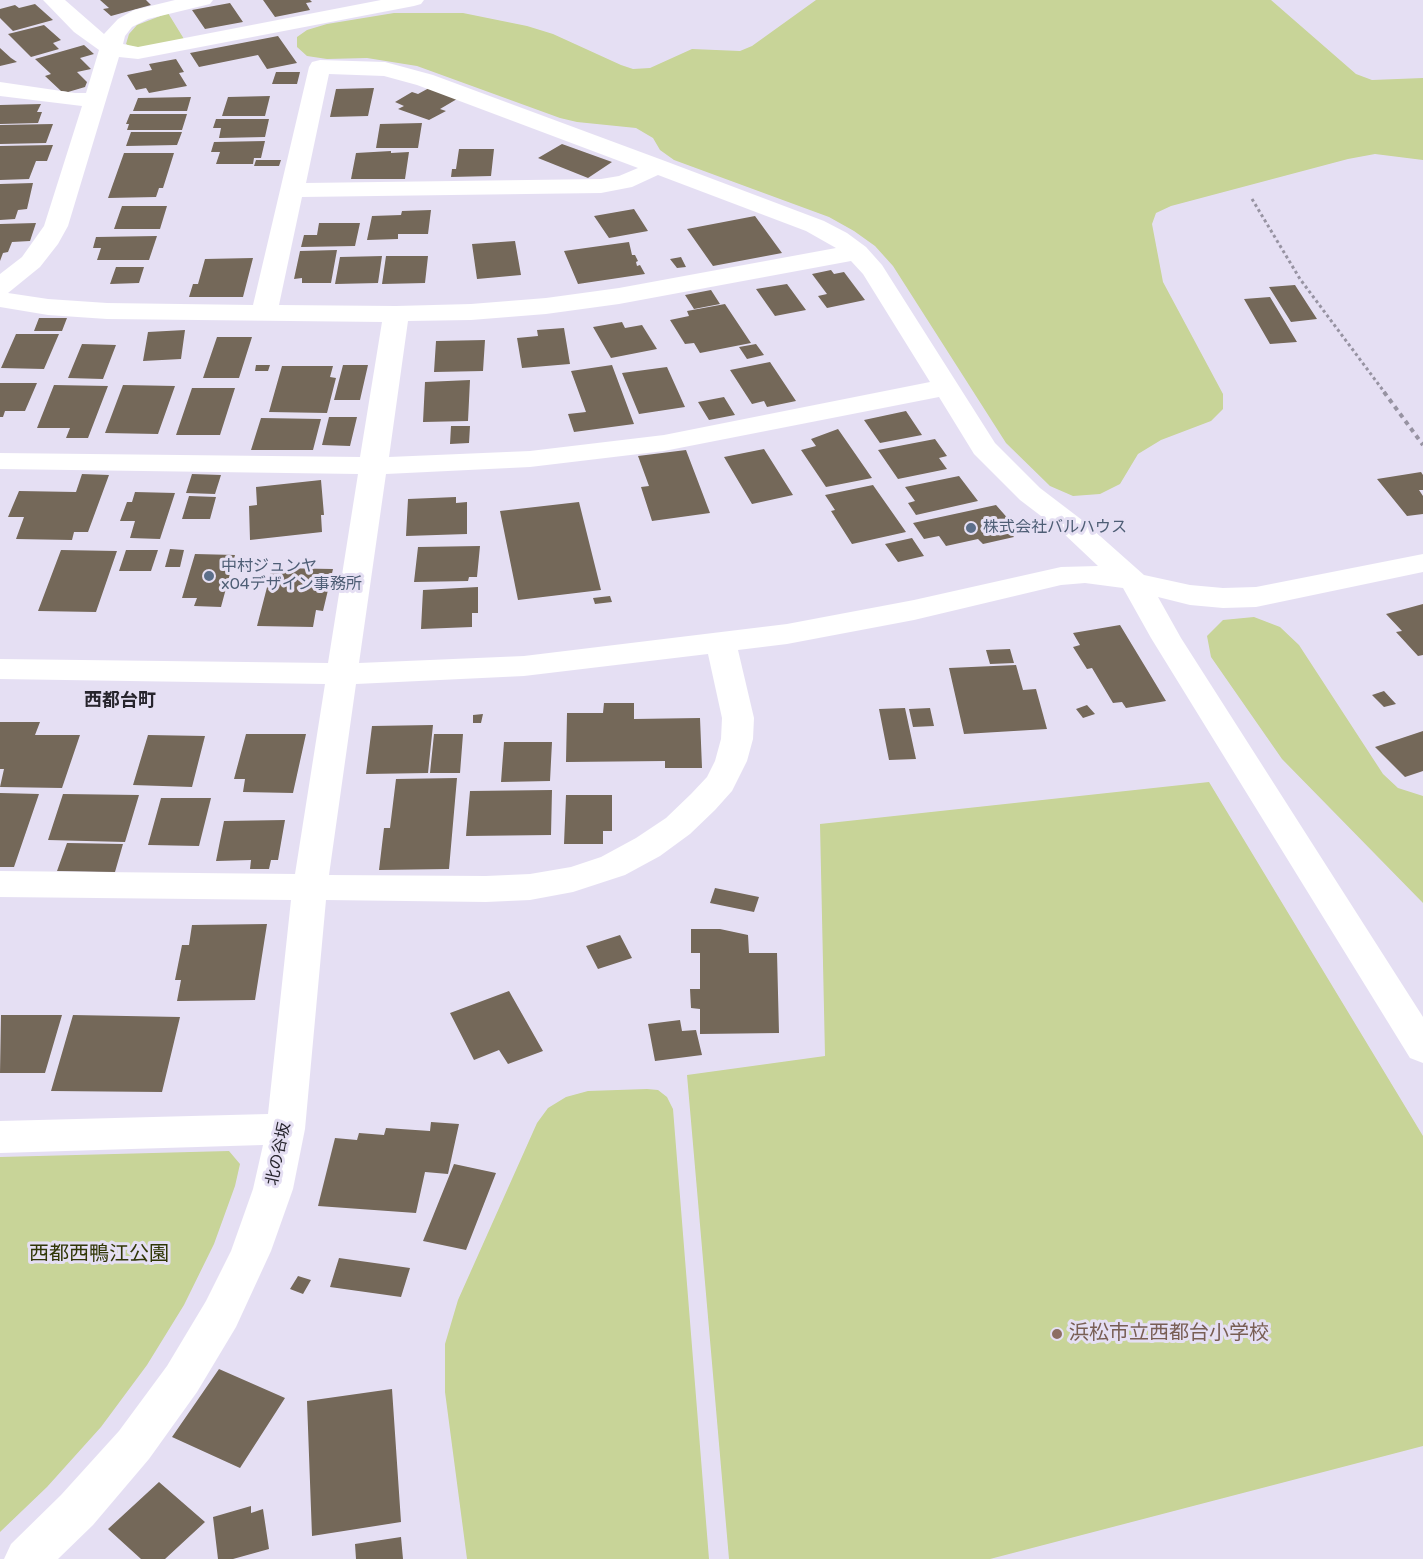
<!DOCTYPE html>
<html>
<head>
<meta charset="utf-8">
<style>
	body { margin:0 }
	canvas { display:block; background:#e5dff3 }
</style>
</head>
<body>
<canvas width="1423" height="1559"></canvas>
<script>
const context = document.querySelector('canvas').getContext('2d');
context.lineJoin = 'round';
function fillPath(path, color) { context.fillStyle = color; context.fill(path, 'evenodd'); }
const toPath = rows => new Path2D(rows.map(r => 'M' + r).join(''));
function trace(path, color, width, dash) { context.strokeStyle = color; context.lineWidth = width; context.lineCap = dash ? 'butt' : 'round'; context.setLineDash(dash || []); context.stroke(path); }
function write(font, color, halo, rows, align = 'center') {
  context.font = font + ' "Varela Round","Noto Sans JP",sans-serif'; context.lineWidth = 6; context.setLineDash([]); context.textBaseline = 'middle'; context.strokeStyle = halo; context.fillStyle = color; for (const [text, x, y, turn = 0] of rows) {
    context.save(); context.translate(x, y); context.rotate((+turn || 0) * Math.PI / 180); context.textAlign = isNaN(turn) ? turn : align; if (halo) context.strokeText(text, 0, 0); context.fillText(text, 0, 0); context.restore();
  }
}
fillPath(toPath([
	[816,0,1271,0,1356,74,1372,80,1423,78,1423,160,1375,154,1348,159,1171,206,1156,213,1152,224,1163,282,1223,394,1223,409,1211,421,1161,440,1138,454,1120,484,1100,494,1073,496,1050,486,1006,443,893,266,875,246,854,231,829,217,674,160,660,150,653,138,636,128,577,122,560,118,417,66,367,58,327,59,307,56,297,47,297,37,307,30,327,24,394,13,463,13,527,26,553,34,621,65,633,69,650,68,692,49,740,51,752,46],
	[168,13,184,39,134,49,126,44,129,34,137,25],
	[1254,617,1280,627,1299,645,1383,774,1398,788,1423,796,1423,903,1282,759,1211,657,1207,636,1223,620],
	[1209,782,1423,1136,1423,1446,990,1559,729,1559,687,1075,825,1056,820,824],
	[647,1089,658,1090,667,1097,673,1109,709,1559,467,1559,445,1392,445,1344,458,1300,537,1123,548,1108,566,1097,588,1091],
	[229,1151,240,1164,235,1186,214,1244,184,1305,147,1365,101,1427,47,1487,0,1532,0,1157]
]), '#c8d498');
fillPath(toPath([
	[100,0,146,0,151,5,111,16,103,9,109,8],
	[263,0,310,0,312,2,306,3,310,10,275,17],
	[230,3,243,22,205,29,192,10],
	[35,4,53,20,13,31,0,18,0,9,15,5,19,8],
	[44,25,61,40,53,43,59,49,31,57,8,34],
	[278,36,297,63,267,69,258,55,199,67,190,53],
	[84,45,94,54,80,58,91,69,77,72,87,82,85,87,68,92,61,91,45,76,51,74,35,59],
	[0,48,11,58,17,62,0,66],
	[176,59,184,72,179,73,187,86,149,93,146,88,136,90,127,75,152,70,149,64],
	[276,72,300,72,297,84,272,84],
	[374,88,368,116,330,117,336,89],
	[429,88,457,99,440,109,446,111,429,120,398,109,404,106,395,102,412,92,418,94],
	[270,96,265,116,222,116,228,97],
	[191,97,187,111,133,111,138,98],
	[41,104,37,112,42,112,38,123,0,124,0,105],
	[130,114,187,114,182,130,127,130,129,124,126,124],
	[216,119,269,119,265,137,219,138,221,128,213,128],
	[422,123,418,148,376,148,380,124],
	[53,124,46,143,0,144,0,125],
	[131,132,182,132,177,145,126,146],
	[265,141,261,158,254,158,253,164,216,164,220,152,211,152,214,142],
	[562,144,612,162,588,178,538,158],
	[53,145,47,161,36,161,29,179,0,180,0,146],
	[459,149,494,149,491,176,451,177,452,169,456,169],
	[391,151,391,153,409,152,405,179,351,179,356,153],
	[124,153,174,153,163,188,159,188,156,197,108,198],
	[256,160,281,160,279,166,254,166],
	[33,183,27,209,18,210,15,219,0,220,0,184],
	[122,206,167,206,160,229,114,229],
	[634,209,648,231,609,238,594,216],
	[431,210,428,234,398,234,398,239,367,240,372,216,401,215,402,211],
	[755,216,782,253,713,266,687,229],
	[36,223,30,241,12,242,8,252,3,253,0,261,0,224],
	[319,223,360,223,355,246,301,247,304,235,317,235],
	[157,236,149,260,97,260,101,248,93,248,96,237],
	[515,241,521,275,477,279,472,244],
	[629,242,632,255,635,255,638,261,636,262,637,266,640,265,645,274,578,284,564,251],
	[337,250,331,283,302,283,302,278,294,279,300,251],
	[382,256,378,283,335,284,340,257],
	[386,256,428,256,425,283,382,284],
	[681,257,686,267,677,268,670,259],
	[253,258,243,297,189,297,193,284,198,284,205,259],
	[116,267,144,267,139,283,110,284],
	[831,270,834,274,844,272,865,300,827,308,818,296,827,294,812,274],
	[787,284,806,310,775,316,756,289],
	[1295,285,1317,319,1291,322,1269,287],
	[711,290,720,304,694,309,685,295],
	[1270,297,1297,342,1270,344,1244,299],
	[725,304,751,343,700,353,694,343,685,344,670,320,689,316,687,311],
	[39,318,67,318,62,331,34,331],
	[622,322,625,328,642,325,657,349,611,358,593,327],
	[564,328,570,364,522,368,517,338,538,336,537,330],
	[185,330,181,359,143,361,148,332],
	[16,334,59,334,44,369,1,368],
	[217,337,252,337,239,378,203,378],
	[485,340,483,371,434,372,436,341],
	[82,344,116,345,103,379,68,378],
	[756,344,764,355,747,359,739,347],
	[770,362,796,401,767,407,764,401,752,404,730,370],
	[256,365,270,365,268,371,255,371],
	[343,365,368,365,360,400,334,400],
	[612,365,634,424,574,432,568,414,586,412,571,371],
	[282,366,333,366,330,377,336,378,327,413,269,412],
	[667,367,685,407,639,414,622,373],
	[470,380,468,421,423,422,425,382],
	[0,383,37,383,25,411,5,411,3,417,0,417],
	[54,385,108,386,88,438,66,438,70,428,37,428],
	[123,385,175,386,158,434,105,433],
	[192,388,235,388,220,435,176,435],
	[724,397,735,415,709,420,698,402],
	[906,411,922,435,880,443,864,420],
	[329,417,357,417,350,446,322,445],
	[261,418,321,419,313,450,251,450],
	[451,426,470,426,469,443,450,444],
	[838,429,872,478,826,487,801,450,816,446,811,439],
	[935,439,947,456,939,458,947,469,898,479,878,450],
	[764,449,793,495,752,504,724,457],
	[686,450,710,513,652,521,641,487,649,486,638,456],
	[1421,472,1423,475,1423,490,1419,490,1423,496,1423,514,1407,516,1377,479],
	[82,474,109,475,88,532,74,532,72,540,16,539,24,517,8,517,19,491,76,492],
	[192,474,221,475,215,494,186,493],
	[959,476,978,501,916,515,908,503,915,501,905,487],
	[321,480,324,515,321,515,322,532,250,540,249,506,257,505,256,487],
	[873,485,906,532,852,544,831,511,835,510,825,495],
	[135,492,175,493,160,539,130,538,135,521,120,521,127,502,132,502],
	[189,496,216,497,210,519,182,519],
	[456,497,456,503,467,502,467,534,406,536,408,499],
	[579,502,601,590,518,600,500,511],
	[996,505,1018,530,1010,532,1014,537,983,544,978,539,946,546,939,536,924,539,913,523],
	[912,538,924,556,898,562,885,544],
	[480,546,477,577,469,577,468,581,414,582,418,547],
	[170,549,184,550,180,567,165,567],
	[61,550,117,551,96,612,38,611],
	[126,550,158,550,151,571,119,571],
	[195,554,235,555,221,607,194,606,197,598,182,598],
	[272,568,333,569,323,611,316,610,313,627,257,626],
	[242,578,254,578,251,588,239,587],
	[478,587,478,613,472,613,472,627,421,629,423,590],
	[610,596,612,602,595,604,593,598],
	[1423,604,1423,655,1418,656,1396,632,1402,631,1386,614],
	[1120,625,1166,701,1126,708,1122,702,1113,703,1092,668,1087,669,1073,647,1080,645,1073,633],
	[1010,649,1014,663,990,664,986,650],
	[1016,665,1023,690,1036,689,1047,729,964,734,949,668],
	[1384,691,1396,704,1384,707,1372,695],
	[604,703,634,703,634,719,700,718,702,768,665,768,665,761,566,762,567,713,603,713],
	[1087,705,1095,714,1083,718,1076,709],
	[905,708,916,759,889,760,879,709],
	[930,708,934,726,913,727,909,709],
	[483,714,481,723,473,723,473,715],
	[0,722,40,722,35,735,80,735,62,788,0,787,4,769,0,769],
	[433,725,428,773,366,774,372,726],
	[1423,731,1423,771,1405,777,1375,747],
	[246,734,306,734,293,793,243,792,245,779,234,779],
	[434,734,463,734,460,773,430,773],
	[148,735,205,736,192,787,133,785],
	[504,742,552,742,550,781,501,782],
	[457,778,449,869,379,870,384,828,390,828,396,779],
	[552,790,551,835,466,836,470,791],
	[0,793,39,794,14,867,0,867],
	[63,794,139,795,125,842,48,840],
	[566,795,612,795,612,831,603,831,603,844,564,844],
	[161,798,211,798,199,846,148,845],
	[285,820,278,860,271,860,269,869,250,869,251,860,216,861,224,821],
	[67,843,123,844,115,872,57,871],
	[715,888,759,897,754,912,710,903],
	[267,924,255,1000,177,1001,181,980,175,980,182,945,189,945,192,925],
	[691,929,720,929,748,935,749,953,777,953,779,1033,700,1034,700,1009,691,1008,690,989,700,989,700,953,691,953],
	[620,935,632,958,598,969,586,946],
	[509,991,543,1051,508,1064,499,1050,474,1060,450,1013],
	[1,1015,62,1015,45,1073,0,1073],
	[73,1015,180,1017,162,1092,51,1091],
	[680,1020,682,1031,696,1030,702,1055,655,1061,648,1024],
	[431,1122,459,1124,448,1174,425,1172,416,1213,318,1206,335,1138,357,1140,359,1133,384,1135,386,1128,430,1131],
	[454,1164,496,1173,466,1250,423,1241],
	[339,1258,410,1268,401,1297,330,1287],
	[298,1276,311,1280,303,1294,290,1289],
	[219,1369,285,1398,240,1468,172,1437],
	[392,1389,401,1522,312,1536,307,1401],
	[159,1482,205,1522,165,1559,141,1559,108,1529],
	[251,1506,251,1513,263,1509,269,1549,233,1559,218,1559,213,1517],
	[401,1537,403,1559,356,1559,355,1544]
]), '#746859');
trace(toPath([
	[1252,199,1300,279,1385,393]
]), '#9793a2', 3, [3, 3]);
trace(toPath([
	[1384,392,1423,445]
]), '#9793a2', 4, [4.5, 4.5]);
fillPath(toPath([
	[43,0,65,0,104,34,118,19,134,10,175,0,213,0,210,4,148,19,132,27,125,36,123,44,138,47,381,0,424,0,421,4,414,6,138,59,119,57,68,226,58,244,40,267,8,293,48,299,107,303,253,305,309,67,312,62,320,60,385,62,433,75,665,161,824,221,847,233,866,247,882,265,995,443,1040,488,1082,520,1144,575,1190,585,1223,588,1256,587,1423,554,1423,572,1256,607,1223,608,1190,605,1158,597,1181,638,1423,1017,1423,1063,1410,1058,1151,638,1123,588,1085,583,1061,585,914,620,787,644,738,650,754,718,753,739,747,761,732,791,715,810,690,834,660,856,625,875,573,892,530,900,486,902,326,900,305,1129,293,1189,271,1251,236,1327,197,1392,149,1459,93,1525,58,1559,4,1559,11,1544,61,1495,119,1431,167,1366,206,1301,231,1251,253,1189,263,1145,0,1153,0,1121,268,1114,291,900,0,897,0,871,295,874,325,684,0,679,0,659,328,663,358,474,0,469,0,453,360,457,382,322,107,319,48,315,0,307,0,274,22,257,44,226,82,106,0,96,0,82,75,93,86,93,99,50,74,32,43,0],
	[329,74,384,76,417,85,638,168,619,176,601,179,306,183,329,74],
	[658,175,806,231,836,248,619,288,546,298,471,304,396,306,279,305,302,197,601,193,632,187,658,175],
	[851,261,863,274,930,382,664,435,530,451,389,457,408,321,471,320,546,314,619,304,851,261],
	[939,397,974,454,1020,500,1062,532,1098,566,1061,567,914,600,787,624,524,656,359,663,386,474,530,467,664,451,939,397],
	[708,654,722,718,721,739,715,761,707,777,691,794,666,818,636,838,601,857,571,867,530,874,486,876,329,875,356,684,524,676,708,654]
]), '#fff');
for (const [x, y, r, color] of [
	[971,528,6,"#5c6f8a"],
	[209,576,6,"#5c6f8a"],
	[1057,1334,6,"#8d6e63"]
]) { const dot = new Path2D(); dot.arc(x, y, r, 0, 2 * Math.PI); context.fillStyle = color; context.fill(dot); trace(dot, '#e5dff3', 2); }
write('16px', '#4e5e75', '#e5dff3', [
	["株式会社バルハウス",983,528],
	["中村ジュンヤ",221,567],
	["x04デザイン事務所",221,585]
], 'left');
write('16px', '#27252d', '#e5dff3', [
	["北の谷坂",279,1154,-78]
]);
write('bold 18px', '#27252d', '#e5dff3', [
	["西都台町",120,701]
]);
write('20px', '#303606', '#e5dff3', [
	["西都西鴨江公園",99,1255]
]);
write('20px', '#785e54', '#e5dff3', [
	["浜松市立西都台小学校",1069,1334]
], 'left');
</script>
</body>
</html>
